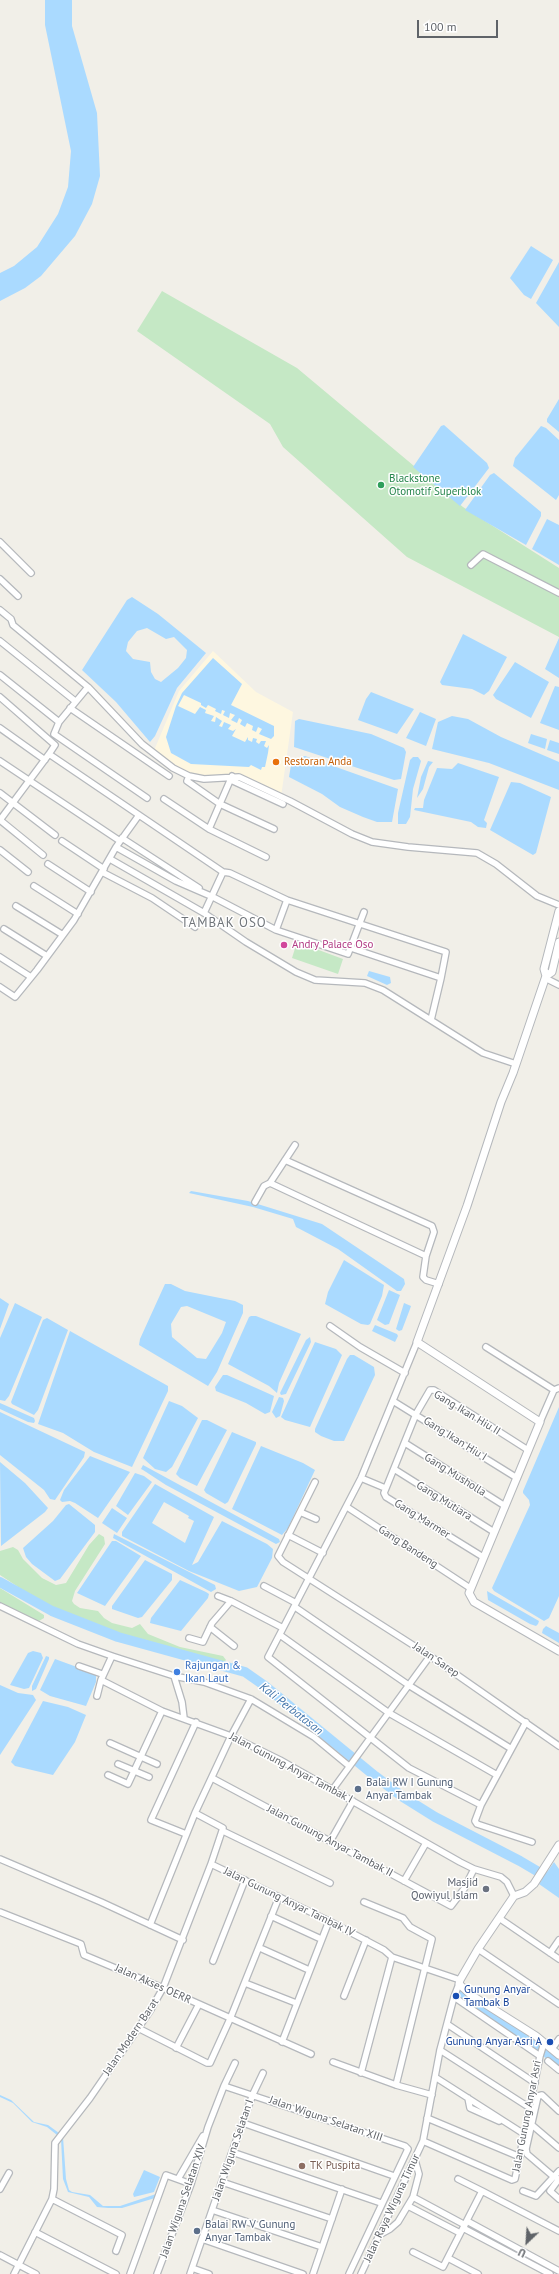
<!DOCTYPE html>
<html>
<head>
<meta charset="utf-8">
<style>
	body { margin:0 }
	#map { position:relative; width:559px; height:2274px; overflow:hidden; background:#f1efe8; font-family:"PT Sans",sans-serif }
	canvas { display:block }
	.north { position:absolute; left:507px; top:2222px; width:40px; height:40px; -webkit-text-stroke:3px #fff; paint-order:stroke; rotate:205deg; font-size:11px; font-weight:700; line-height:16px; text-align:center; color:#5f6368 }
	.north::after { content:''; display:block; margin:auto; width:14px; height:18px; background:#5f6368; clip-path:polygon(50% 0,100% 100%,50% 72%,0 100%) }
	.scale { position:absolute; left:417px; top:20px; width:81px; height:18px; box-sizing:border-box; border:2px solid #5f6368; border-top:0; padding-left:5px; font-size:12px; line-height:14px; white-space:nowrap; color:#5f6368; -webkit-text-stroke:3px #fff; paint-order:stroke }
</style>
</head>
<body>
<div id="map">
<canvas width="559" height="2274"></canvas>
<div class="north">U</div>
<div class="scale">100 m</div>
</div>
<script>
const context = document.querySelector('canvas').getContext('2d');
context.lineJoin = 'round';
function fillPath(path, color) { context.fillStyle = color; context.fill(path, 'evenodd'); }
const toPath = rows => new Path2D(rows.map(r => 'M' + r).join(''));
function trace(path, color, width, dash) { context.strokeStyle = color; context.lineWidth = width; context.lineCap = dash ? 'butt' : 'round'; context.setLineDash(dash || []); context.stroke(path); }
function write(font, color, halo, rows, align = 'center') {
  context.font = font + ' "PT Sans",sans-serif'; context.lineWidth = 3; context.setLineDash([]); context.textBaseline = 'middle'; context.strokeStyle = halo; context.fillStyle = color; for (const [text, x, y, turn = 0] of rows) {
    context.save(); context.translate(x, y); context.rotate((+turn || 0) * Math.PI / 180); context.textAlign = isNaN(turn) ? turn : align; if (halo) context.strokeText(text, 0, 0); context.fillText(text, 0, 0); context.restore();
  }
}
fillPath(toPath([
	[213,651,256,692,293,712,281,797,239,777,204,779,189,776,153,753,179,691]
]), '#fef7e0');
fillPath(toPath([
	[162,291,297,368,463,507,559,568,559,637,407,557,283,447,270,424,137,331],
	[297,942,343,959,338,974,292,958],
	[99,1534,104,1537,105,1544,75,1591,72,1601,74,1604,80,1608,98,1611,104,1618,112,1623,132,1628,140,1624,148,1634,180,1647,223,1656,226,1660,223,1663,189,1656,128,1639,119,1633,47,1606,0,1575,0,1551,13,1547,18,1550,23,1559,42,1578,56,1585,66,1583,89,1545],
	[0,1588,44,1615,44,1618,39,1621,35,1620,0,1604]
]), '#c5e8c5');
fillPath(toPath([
	[45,0,72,0,72,26,97,113,100,176,92,204,75,236,41,276,25,288,0,301,0,273,14,266,37,247,58,214,68,187,71,151,45,25],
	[531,246,553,260,531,299,524,295,510,278],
	[559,262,559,327,536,303],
	[559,399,559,432,547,422,547,419],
	[444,425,487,463,489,468,460,506,413,467,441,426],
	[541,426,546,428,559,440,559,495,556,500,513,466,515,458],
	[494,473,541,512,541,516,526,545,465,510,490,475],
	[547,519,559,525,559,565,532,549],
	[132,597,158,614,206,653,177,688,155,736,150,742,116,702,82,670,127,600],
	[147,628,166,639,174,637,187,650,186,658,178,668,161,682,155,679,151,672,150,662,133,659,126,651,128,642,137,631],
	[463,634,507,657,489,691,484,695,472,689,442,685,440,682],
	[559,638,559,678,545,669],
	[213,658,242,684,231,705,274,726,274,736,271,739,259,734,262,729,258,727,256,732,252,730,253,726,247,723,245,727,240,724,242,720,239,718,237,723,231,720,235,715,230,713,229,718,223,715,225,711,222,710,221,714,215,711,216,709,208,705,206,708,201,705,201,703,184,695,178,706,195,714,200,707,206,710,205,713,214,716,211,721,215,722,216,717,222,721,219,726,222,727,224,722,231,725,228,729,233,731,236,729,232,736,245,742,248,737,248,740,252,742,253,738,257,739,256,742,259,744,261,741,266,741,264,746,267,748,269,745,268,753,265,767,262,767,261,770,251,765,249,767,191,764,171,753,166,737,176,706,182,693],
	[515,662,549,682,531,718,496,699,493,695],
	[555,686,559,687,559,730,540,723],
	[371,692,414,709,397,734,358,720,366,699],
	[420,712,436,719,426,746,406,738],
	[452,716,468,719,501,737,559,762,559,790,489,763,432,749,438,722],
	[299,719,371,734,404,748,406,752,401,779,394,780,294,747,295,721],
	[531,734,547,739,545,749,528,743],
	[550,740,559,743,559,754,547,750],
	[305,756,398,789,392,822,377,822,363,817,340,807,322,794,289,777,291,765,300,765,301,757],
	[413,757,418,757,421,761,413,789,410,817,406,824,398,824,398,813,410,760],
	[428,761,433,762,429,767,423,789,417,798,421,777],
	[458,763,499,777,484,820,487,823,486,828,478,827,471,822,414,810,415,808,423,808,424,800,437,768,452,769],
	[511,782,520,783,551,797,536,853,533,855,490,830],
	[369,971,390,977,391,983,387,985,367,976],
	[191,1191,248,1201,322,1224,404,1279,405,1284,401,1291,397,1291,338,1249,296,1227,293,1219,253,1207,189,1193],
	[344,1260,384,1285,382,1296,370,1324,368,1325,361,1324,325,1304,328,1292],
	[165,1284,171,1284,185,1291,235,1301,243,1305,243,1313,217,1372,208,1386,139,1345,140,1339],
	[187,1306,226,1322,222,1333,206,1359,197,1358,172,1337,171,1324,181,1307],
	[389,1290,400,1295,389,1324,385,1325,377,1320],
	[0,1298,9,1304,0,1329],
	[15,1303,42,1317,9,1396,5,1401,0,1400,0,1338],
	[404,1303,411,1306,410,1309,402,1330,399,1331,396,1329],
	[251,1316,256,1316,301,1334,279,1383,277,1393,269,1386,228,1364,249,1317],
	[47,1318,68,1330,38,1410,34,1415,12,1404,11,1402,43,1320],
	[375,1325,397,1334,398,1336,395,1342,372,1331],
	[70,1331,168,1386,168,1391,132,1467,94,1452,63,1433,38,1424],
	[310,1337,311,1342,286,1394,281,1395,280,1393,306,1340],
	[315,1342,336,1349,342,1355,310,1427,285,1420,281,1417],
	[354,1355,374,1367,375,1375,344,1441,334,1441,321,1436,315,1432,315,1429,347,1359,350,1355],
	[223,1375,227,1375,274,1396,270,1412,265,1414,246,1403,216,1391,215,1387],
	[279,1397,283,1398,284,1401,280,1416,276,1418,272,1412],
	[169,1401,182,1406,198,1418,172,1467,166,1472,155,1469,143,1458],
	[0,1403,34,1418,35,1421,34,1423,28,1422,0,1409],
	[559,1407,559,1596,549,1618,544,1621,494,1591,492,1588,530,1505,529,1500,523,1493,523,1491],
	[0,1412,85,1452,84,1457,55,1500,50,1499,44,1490,0,1455],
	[202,1420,207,1420,227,1430,197,1486,180,1478,176,1474],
	[232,1432,256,1442,256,1444,228,1502,225,1504,206,1493,204,1490],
	[261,1446,303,1463,315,1470,288,1528,282,1535,232,1509],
	[90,1456,130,1472,98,1518,75,1503,70,1501,62,1502,60,1500,64,1490],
	[0,1462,25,1483,48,1508,45,1512,1,1546],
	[143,1465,279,1539,280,1542,276,1544,166,1485,143,1470,141,1469],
	[135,1473,144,1476,152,1482,128,1515,116,1506],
	[155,1484,214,1517,192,1565,198,1562,222,1521,267,1544,273,1549,272,1558,257,1587,239,1591,189,1571,122,1536,122,1532],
	[164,1502,189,1516,188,1518,194,1521,185,1543,152,1523],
	[69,1504,95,1525,95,1532,60,1579,55,1581,32,1564,26,1557,23,1548,53,1521,66,1505],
	[112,1508,127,1518,117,1533,102,1523],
	[114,1534,215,1585,216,1589,211,1592,113,1538],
	[112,1541,116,1541,141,1556,105,1606,77,1593],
	[145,1560,172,1574,172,1580,142,1617,138,1618,112,1609,112,1606],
	[180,1580,206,1592,209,1594,208,1598,181,1631,150,1623,151,1618],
	[487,1591,539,1621,538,1624,536,1626,530,1624,488,1600],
	[546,1626,559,1633,559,1643,542,1633,543,1629],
	[33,1651,41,1653,43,1658,29,1688,24,1689,10,1685,28,1653],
	[46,1656,49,1657,49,1659,36,1689,32,1691,32,1686],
	[55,1659,96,1674,96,1682,86,1706,50,1696,40,1690],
	[0,1685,18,1693,33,1695,36,1700,0,1755],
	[43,1701,68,1707,86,1715,75,1742,53,1775,15,1766,11,1762],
	[554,1862,559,1869,559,1898,539,1884],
	[0,2095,11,2100,34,2122,48,2125,59,2133,57,2135,47,2127,32,2122,13,2103,0,2097],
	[63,2137,66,2179,69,2190,72,2192,90,2195,103,2206,120,2206,156,2194,155,2198,122,2208,108,2208,97,2207,89,2197,68,2192,63,2179,61,2139],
	[144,2170,160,2177,154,2192,134,2197,133,2194]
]), '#aadaff');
trace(toPath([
	[0,1582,52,1611,118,1637,245,1672,265,1686,375,1776,403,1797,435,1817,520,1861,559,1884],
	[458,1994,524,2035,559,2062]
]), '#aadaff', 10);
const minor = toPath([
	[0,542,31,573],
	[471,565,483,554,559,593],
	[0,579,18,596],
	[0,610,11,619,13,625,88,687,142,744,173,768,189,776,204,779,239,777,290,801,352,834,372,842,408,847,477,853,496,864,537,896,559,905],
	[0,641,75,701],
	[0,675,59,722],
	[88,687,59,722,54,734,147,798],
	[0,697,55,745,49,754],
	[70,708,169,776],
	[0,728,45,760],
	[0,761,120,841],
	[189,776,187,781,220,804,274,829],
	[231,780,283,804],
	[0,793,55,835],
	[164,799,209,829,266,857],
	[0,820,49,754,223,872],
	[0,820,43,855],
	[209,829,232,776],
	[122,838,199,888],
	[62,841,104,869],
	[116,847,176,881,213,897,276,930],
	[0,850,28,872],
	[110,859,204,913,246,942,296,972,315,980,365,983,383,990,483,1053,516,1064],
	[48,864,91,892],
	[102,872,152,898,195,927],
	[34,886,78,914],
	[287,900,276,930,348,954,364,912],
	[16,906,63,935],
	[204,913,223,872,230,873,287,900,446,952,441,978],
	[4,929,47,956],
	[351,948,441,978,431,1020],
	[0,957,31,977],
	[545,978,559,985],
	[0,987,15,997,37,970,74,920,116,847,139,815],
	[285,1160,432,1226,434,1232,426,1256,423,1277,426,1280,439,1284],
	[270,1183,295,1145],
	[255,1202,264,1186,270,1183,426,1256],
	[330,1326,360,1347,405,1373],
	[417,1342,361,1478,268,1657,409,1768,481,1805],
	[486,1347,554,1390],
	[393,1401,517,1478],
	[540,1422,554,1390,559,1388],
	[405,1443,505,1506],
	[394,1469,494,1532],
	[361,1478,385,1488],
	[315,1482,278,1556,283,1562,430,1656,559,1746],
	[347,1507,470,1588],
	[300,1512,316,1519],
	[288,1535,323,1553],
	[483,1557,386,1497,384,1493,416,1414,430,1390,434,1390,528,1450],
	[264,1586,296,1603],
	[218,1596,231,1601,283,1628],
	[0,1606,78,1644,112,1656,174,1676,204,1682,251,1699,314,1737,349,1766],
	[295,1607,410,1686,510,1748],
	[210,1627,234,1646],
	[280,1635,389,1713,497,1775],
	[189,1638,203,1642,212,1623,231,1601],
	[112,1656,101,1680,162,1711,231,1736,280,1760,460,1862,474,1869,501,1877,507,1882,514,1896],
	[79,1666,102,1674],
	[174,1676,182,1702,184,1718],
	[97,1696,101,1680],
	[251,1699,231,1736,195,1813,223,1828,211,1864,329,1921,384,1950,392,1957,460,1980],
	[526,1722,481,1805,475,1821,477,1824,532,1842],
	[110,1743,157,1764],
	[118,1764,149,1777],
	[108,1775,128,1784,162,1711],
	[212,1778,451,1906,464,1889,474,1869],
	[333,1789,430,1656],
	[223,1831,330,1883],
	[186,1834,151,1820,196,1722],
	[331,1840,353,1801],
	[0,1859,101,1902,183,1940],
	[404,1881,426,1843],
	[364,1902,403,1918,410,1927,432,1939,396,2085],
	[0,1912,81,1944,84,1955,163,1988,311,2054],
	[271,1916,321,1939],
	[499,1918,559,1959],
	[150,1925,195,1813],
	[260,1948,309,1970],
	[478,1949,559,2004],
	[550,1953,559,1940],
	[213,1961,245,1880],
	[245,1983,296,2003],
	[344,1996,366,1940],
	[447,2024,535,2083],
	[138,2028,207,2063,210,2063,230,2019,279,1897],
	[282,2042,329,1921],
	[176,2048,199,2004],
	[552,2049,559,2039],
	[440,2050,530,2108],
	[540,2056,544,2043],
	[548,2061,559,2070],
	[333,2062,396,2085,432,2095],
	[361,2073,392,1957],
	[435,2077,524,2134],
	[224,2086,405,2146,408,2149,349,2274],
	[468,2098,470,2108,499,2121],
	[427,2118,520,2157],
	[243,2123,394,2176],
	[532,2125,559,2148],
	[423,2141,512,2180,515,2179,540,2056,454,1997],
	[232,2152,381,2203],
	[554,2177,527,2154,526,2149,538,2096,542,2095,559,2111],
	[178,2179,203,2136],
	[559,2179,550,2191,559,2199],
	[222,2182,332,2219],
	[0,2189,9,2173],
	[482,2191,559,2231],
	[523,2191,536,2196,559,2171],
	[413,2197,465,2225],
	[52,2199,122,2235,116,2251],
	[408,2206,460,2233],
	[212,2210,322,2247],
	[467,2221,559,2271],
	[463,2228,550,2274],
	[35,2232,116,2274],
	[379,2235,390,2229,398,2222,413,2197,419,2174,415,2160],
	[202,2239,303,2274],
	[413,2252,443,2267,482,2191,458,2179],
	[0,2255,36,2274],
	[448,2258,478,2274],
	[192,2268,209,2274],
	[14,2274,52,2199,54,2189,55,2143,90,2098,150,2011,163,1988,211,1864],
	[130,2274,166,2175,191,2184],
	[157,2274,191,2184,208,2127,224,2086,235,2063],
	[190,2274,232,2152,253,2094,263,2073],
	[313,2274,342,2189],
	[361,2274,423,2141,440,2050,454,1997,459,1984]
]);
const tertiary = toPath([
	[559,911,544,969,546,976,513,1073,501,1102,467,1206,417,1342,540,1422,469,1593,474,1602,559,1651],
	[546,976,552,972,559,942],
	[559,1845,534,1884,525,1892,514,1896,478,1949,460,1980,459,1984,471,1995,536,2036,559,2055]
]);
trace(minor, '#b5b8bc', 8);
trace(tertiary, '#b5b8bc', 9);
trace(minor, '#fff', 5.5);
trace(tertiary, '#fff', 7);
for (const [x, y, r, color] of [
	[381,485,4,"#2e9e5b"],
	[276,762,4,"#e8710a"],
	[284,945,4,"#d1479c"],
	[177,1672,4,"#3f7fe0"],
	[358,1789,4,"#5c6f8a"],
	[486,1889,4,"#6b7280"],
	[456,1996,4,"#1a4fb4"],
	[550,2042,4,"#1a4fb4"],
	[302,2166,4,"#8d6e63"],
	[197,2231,4,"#5c6f8a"]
]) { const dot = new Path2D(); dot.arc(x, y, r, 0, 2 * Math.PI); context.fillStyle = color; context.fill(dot); trace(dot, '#fff', 1.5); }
write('11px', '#27864d', '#fff', [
	["Blackstone",389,479],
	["Otomotif Superblok",389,492]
], 'left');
write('11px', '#c56008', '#fff', [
	["Restoran Anda",284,762]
], 'left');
write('11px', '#b23c85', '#fff', [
	["Andry Palace Oso",292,945]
], 'left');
write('11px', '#5f6368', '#fff', [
	["Gang Ikan Hiu II",467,1413,31],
	["Gang Ikan Hiu I",455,1439,32],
	["Gang Musholla",455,1475,32],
	["Gang Mutiara",444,1501,32],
	["Gang Marmer",422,1519,32],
	["Gang Bandeng",408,1547,33],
	["Jalan Sarep",436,1660,34],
	["Jalan Gunung Anyar Tambak I",291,1768,28],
	["Jalan Gunung Anyar Tambak II",330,1841,28],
	["Jalan Gunung Anyar Tambak IV",289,1902,26],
	["Jalan Akses OERR",153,1984,24],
	["Jalan Modern Barat",131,2037,-56],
	["Jalan Gunung Anyar Asri",527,2116,-79],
	["Jalan Wiguna Selatan XIII",326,2119,19],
	["Jalan Wiguna Selatan I",233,2150,-71],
	["Jalan Wiguna Selatan XIV",183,2201,-71],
	["Jalan Raya Wiguna Timur",392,2208,-65]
]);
write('11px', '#366cbe', '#fff', [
	["Rajungan &",185,1666],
	["Ikan Laut",185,1679]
], 'left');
write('11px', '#4e5e75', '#fff', [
	["Balai RW I Gunung",366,1783],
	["Anyar Tambak",366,1796],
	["Balai RW V Gunung",205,2225],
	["Anyar Tambak",205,2238]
], 'left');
write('11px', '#5b616d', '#fff', [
	["Masjid",478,1883],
	["Qowiyul Islam",478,1896]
], 'right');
write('11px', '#164399', '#fff', [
	["Gunung Anyar",464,1990],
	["Tambak B",464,2003],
	["Gunung Anyar Asri A",542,2042,"right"]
], 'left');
write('11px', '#785e54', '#fff', [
	["TK Puspita",310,2166]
], 'left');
write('italic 12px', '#4174aa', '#fff', [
	["Kali Perbatasan",291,1709,38]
]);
context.letterSpacing = '1px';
write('13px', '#70757a', '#fff', [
	["TAMBAK OSO",224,923]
]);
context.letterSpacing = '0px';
</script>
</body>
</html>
